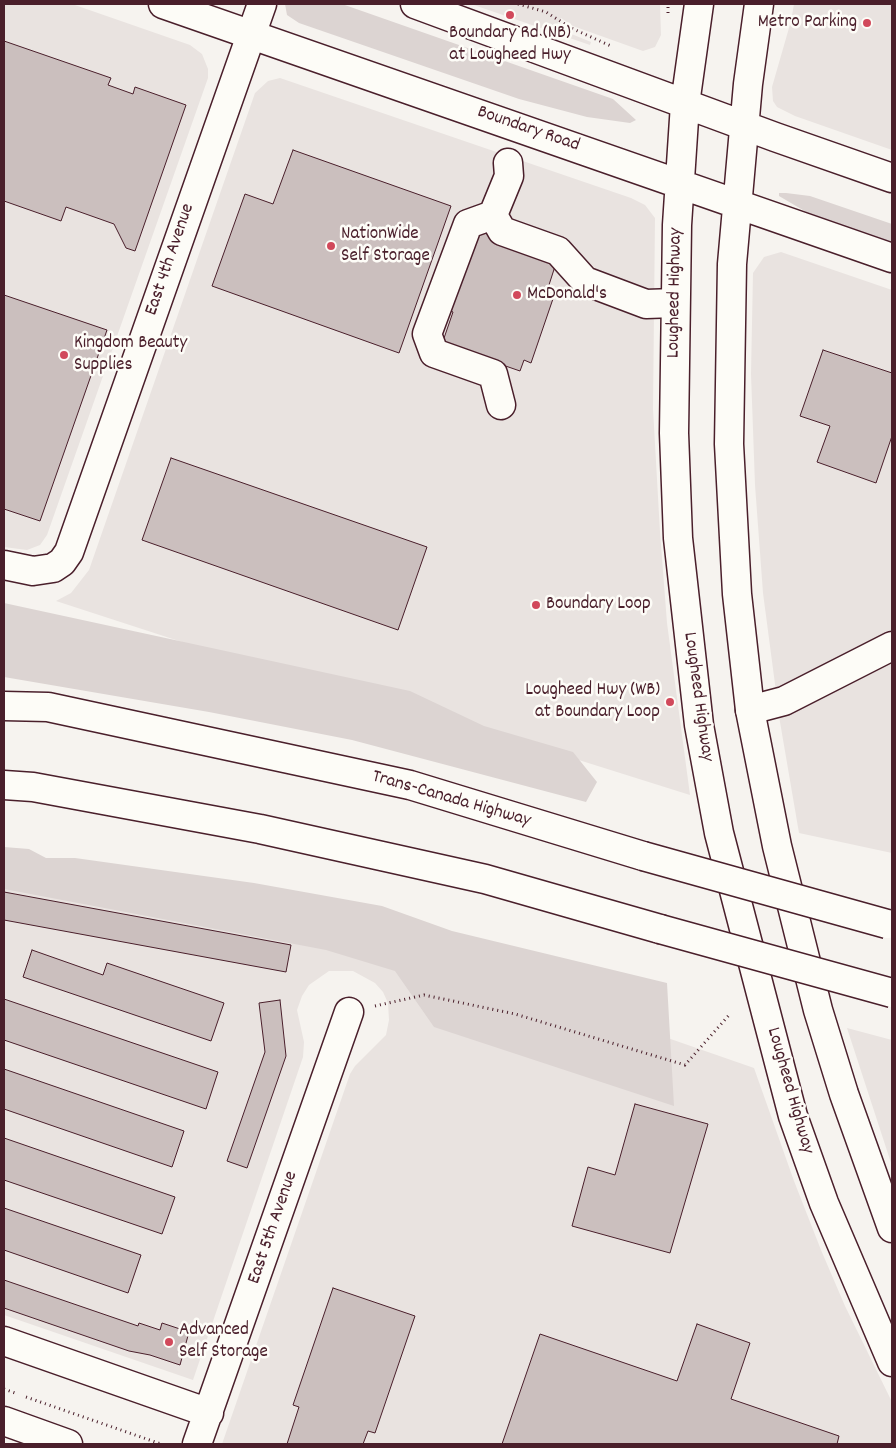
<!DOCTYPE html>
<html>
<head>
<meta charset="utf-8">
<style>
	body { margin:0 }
	#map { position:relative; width:896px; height:1448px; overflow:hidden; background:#f6f3ef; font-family:Dekko,sans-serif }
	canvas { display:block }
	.frame { position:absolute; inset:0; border:5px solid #4a1f2b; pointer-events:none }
</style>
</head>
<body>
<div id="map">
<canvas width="896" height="1448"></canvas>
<div class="frame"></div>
</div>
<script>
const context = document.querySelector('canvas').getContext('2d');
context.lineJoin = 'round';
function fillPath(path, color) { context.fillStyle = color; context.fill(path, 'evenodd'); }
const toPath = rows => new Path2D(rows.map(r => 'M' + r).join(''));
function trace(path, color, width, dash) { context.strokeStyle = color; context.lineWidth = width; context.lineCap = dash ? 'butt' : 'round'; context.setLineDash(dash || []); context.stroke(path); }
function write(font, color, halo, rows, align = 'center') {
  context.font = font + ' Dekko,sans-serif'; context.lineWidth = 5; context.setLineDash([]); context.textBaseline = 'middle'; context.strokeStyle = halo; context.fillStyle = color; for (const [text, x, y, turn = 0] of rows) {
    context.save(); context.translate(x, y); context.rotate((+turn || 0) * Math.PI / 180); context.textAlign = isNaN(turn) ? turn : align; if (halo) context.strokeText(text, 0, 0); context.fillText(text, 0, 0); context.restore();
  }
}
fillPath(toPath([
	[4,4,72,4,190,45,202,54,208,69,208,78,47,535,40,545,27,550,4,547],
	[471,4,660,4,661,35,655,47,643,51,573,26,561,18,557,24,569,33,591,42,590,45],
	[794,4,892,4,892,150,795,116,777,107,773,101,772,87,791,21],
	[280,78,631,198,645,205,655,218,653,409,660,532,667,623,690,795,388,700,225,656,56,601,71,593,89,570,255,93,268,81],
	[781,252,892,290,892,853,799,833,780,722,763,593,755,485,751,374,753,273,764,257],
	[4,877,334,922,754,1068,794,1181,821,1250,845,1306,892,1402,892,1444,222,1444,350,1074,355,1066,386,1035,389,1020,388,1003,383,992,375,983,353,971,329,971,309,985,302,996,297,1010,304,1042,303,1057,193,1380,4,1315],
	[847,1028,892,1040,892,1166]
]), '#e9e3e0');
fillPath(toPath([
	[285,4,342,4,613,99,636,120,630,123,587,117,519,99,299,23,287,15],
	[786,193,810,196,892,224,892,243,808,213,779,196,779,193],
	[4,603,410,691,484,726,573,752,597,782,586,802,352,740,209,712,4,677],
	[4,847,29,849,46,858,75,858,254,883,382,906,452,931,667,983,674,1106,434,1027,395,971,326,950,4,889]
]), '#dcd4d2');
const building = toPath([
	[4,41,111,78,108,85,133,94,135,87,186,105,135,251,126,248,114,224,66,207,61,221,4,201,4,41],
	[293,150,451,206,399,353,212,286,245,194,273,204,293,150],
	[475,229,558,257,548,288,556,290,531,363,524,360,520,371,442,344,453,312,449,310,475,229],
	[4,295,107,330,40,521,4,509,4,295],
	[823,350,892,373,892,436,876,483,817,462,830,426,800,416,823,350],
	[171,458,427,547,398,630,142,540,171,458],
	[4,892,291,945,286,972,4,920,4,892],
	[32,950,103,975,107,963,224,1003,211,1041,23,977,32,950],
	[4,999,218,1072,206,1109,4,1040,4,999],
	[280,1000,286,1056,247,1168,227,1161,265,1052,259,1003,280,1000],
	[4,1069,184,1131,172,1167,4,1109,4,1069],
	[635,1104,708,1124,670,1253,572,1226,588,1167,615,1175,635,1104],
	[4,1138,175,1197,162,1234,4,1180,4,1138],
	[4,1208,141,1255,128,1293,4,1250,4,1208],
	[4,1280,138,1326,139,1323,160,1330,162,1323,189,1332,180,1365,150,1355,129,1351,4,1308,4,1280],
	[333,1288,415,1316,375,1433,368,1431,363,1444,287,1444,299,1407,293,1405,333,1288],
	[697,1324,750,1343,731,1399,839,1436,837,1444,502,1444,540,1334,677,1381,697,1324]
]);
fillPath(building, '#cbbfbe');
trace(building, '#4a1f2b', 1);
const minor = toPath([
	[493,215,509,176,508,163],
	[501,405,493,374,434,353,427,334,468,224,493,215,502,231,558,251,585,281,646,304,675,303],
	[4,565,33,571,53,568,62,562,69,552,262,4],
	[750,710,784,701,892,646],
	[4,1341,209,1413],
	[4,1421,68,1444],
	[197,1444,349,1012]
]);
const major = toPath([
	[163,4,892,258],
	[415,4,775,137,892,178],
	[699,4,685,104,677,225,674,433,678,538,699,725,719,833,793,1116,824,1203,892,1362],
	[759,4,748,84,732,264,729,444,737,594,750,710,777,846,818,1010,844,1094,892,1228]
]);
const highway = toPath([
	[4,706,48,707,410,785,643,856],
	[4,785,33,787,260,829,485,879,660,929]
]);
trace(minor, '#4a1f2b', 31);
trace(major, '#4a1f2b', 31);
trace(highway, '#4a1f2b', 31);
trace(toPath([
	[518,4,546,12,571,28,611,46],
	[668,13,668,4],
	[375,1006,424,995,515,1014,685,1065,730,1014],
	[4,1389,15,1393],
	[26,1397,161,1444]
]), '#4a1f2b', 3, [1, 4]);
trace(minor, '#fdfcf7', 28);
trace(major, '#fdfcf7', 28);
trace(highway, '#fdfcf7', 28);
const highwayBridge = toPath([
	[643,856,887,924],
	[660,929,892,993]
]);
trace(highwayBridge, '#4a1f2b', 31, []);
trace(highwayBridge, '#fdfcf7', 28);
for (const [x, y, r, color] of [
	[510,15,5,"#d1495b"],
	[867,23,5,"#d1495b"],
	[331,246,5,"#d1495b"],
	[517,295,5,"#d1495b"],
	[64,355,5,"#d1495b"],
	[536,605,5,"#d1495b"],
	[670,702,5,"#d1495b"],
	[169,1342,5,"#d1495b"]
]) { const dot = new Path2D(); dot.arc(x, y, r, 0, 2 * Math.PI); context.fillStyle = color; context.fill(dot); trace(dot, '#fdfcf7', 2); }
write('19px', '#4a1f2b', '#fdfcf7', [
	["Metro Parking",857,23,"right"],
	["Boundary Rd (NB)",510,34,"center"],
	["at Lougheed Hwy",510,56,"center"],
	["NationWide",341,235],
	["Self Storage",341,257],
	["McDonald's",527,295],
	["Kingdom Beauty",74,344],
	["Supplies",74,366],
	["Boundary Loop",546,605],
	["Lougheed Hwy (WB)",660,691,"right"],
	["at Boundary Loop",660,713,"right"],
	["Advanced",179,1331],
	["Self Storage",179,1353]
], 'left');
write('19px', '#4a1f2b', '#fdfcf7', [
	["Boundary Road",528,130,19],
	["East 4th Avenue",171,260,-71],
	["Lougheed Highway",676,293,-89],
	["Lougheed Highway",697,697,82],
	["Trans-Canada Highway",451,800,16],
	["Lougheed Highway",789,1091,74],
	["East 5th Avenue",274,1228,-71]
]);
</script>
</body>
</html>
